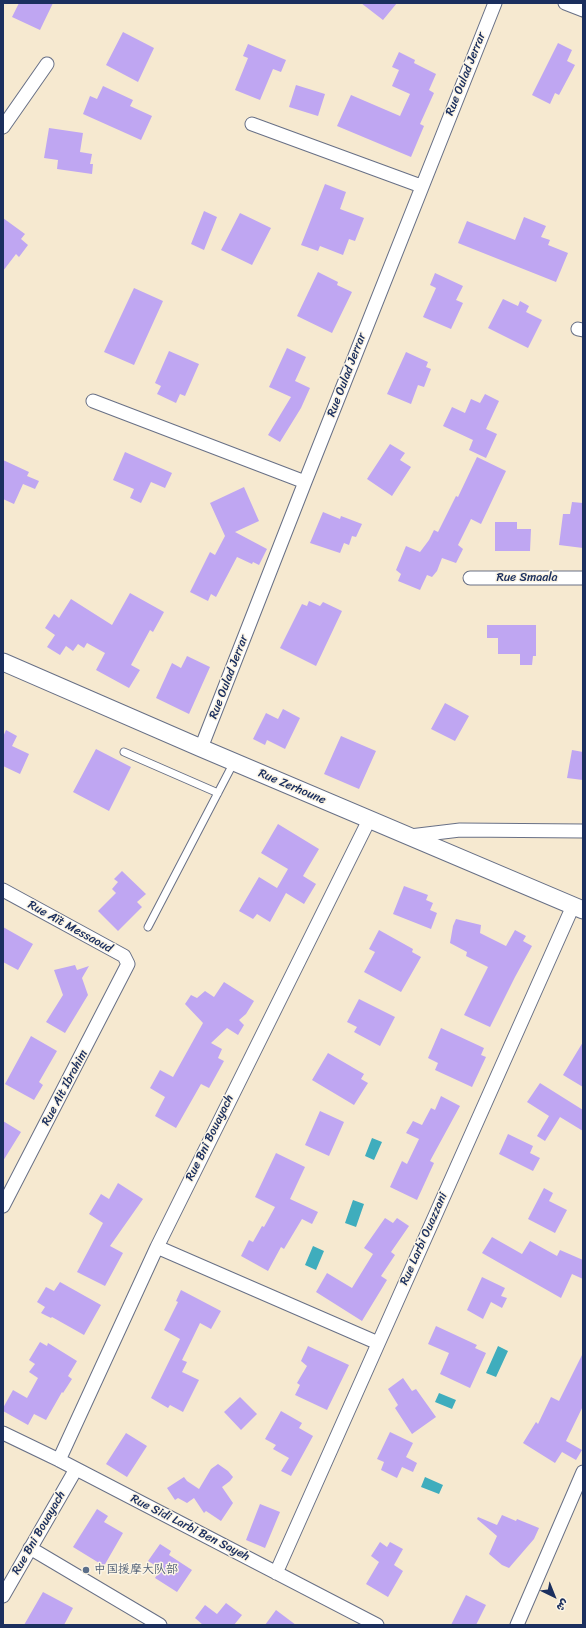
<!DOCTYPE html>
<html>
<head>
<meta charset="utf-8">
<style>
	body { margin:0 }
	#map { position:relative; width:586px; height:1628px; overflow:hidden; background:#f6e9d0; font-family:Sriracha,"Playpen Sans Arabic",sans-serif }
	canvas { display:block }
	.frame { position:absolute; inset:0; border:4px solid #1b2f5e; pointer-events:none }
	.north { position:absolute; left:534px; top:1576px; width:40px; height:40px; -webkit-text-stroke:3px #fcf5e5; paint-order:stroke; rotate:137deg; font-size:11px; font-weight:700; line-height:16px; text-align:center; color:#1b2f5e }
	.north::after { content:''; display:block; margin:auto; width:14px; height:18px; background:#1b2f5e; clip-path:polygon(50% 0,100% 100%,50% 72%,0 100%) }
</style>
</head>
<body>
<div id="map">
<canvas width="586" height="1628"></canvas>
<div class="frame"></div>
<div class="north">ش</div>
</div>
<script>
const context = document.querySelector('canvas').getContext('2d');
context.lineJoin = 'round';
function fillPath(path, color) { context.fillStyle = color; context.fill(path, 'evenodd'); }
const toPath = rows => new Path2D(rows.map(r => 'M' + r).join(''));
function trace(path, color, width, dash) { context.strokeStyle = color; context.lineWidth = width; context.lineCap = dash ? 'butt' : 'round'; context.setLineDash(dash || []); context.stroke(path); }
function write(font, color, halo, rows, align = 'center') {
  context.font = font + ' Sriracha,"LXGW WenKai TC",sans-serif'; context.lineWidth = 3; context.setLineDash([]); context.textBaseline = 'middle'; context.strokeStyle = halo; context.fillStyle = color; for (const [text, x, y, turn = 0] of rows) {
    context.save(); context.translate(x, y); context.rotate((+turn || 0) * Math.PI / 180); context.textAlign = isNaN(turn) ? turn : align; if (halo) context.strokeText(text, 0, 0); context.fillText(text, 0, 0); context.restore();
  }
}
fillPath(toPath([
	[372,1138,382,1142,374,1160,365,1156],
	[353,1200,364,1204,356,1227,345,1223],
	[313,1246,324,1251,316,1270,305,1265],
	[498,1346,508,1351,496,1377,486,1373],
	[439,1393,456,1400,452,1409,435,1402],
	[425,1477,443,1485,439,1494,421,1487]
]), '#3fadbd');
fillPath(toPath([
	[19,3,53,3,40,30,12,17],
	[361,3,397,3,383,20],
	[123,32,154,48,138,82,106,65],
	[558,43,572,50,567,61,575,65,559,95,555,93,550,104,532,95],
	[248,44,286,60,281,72,273,69,260,100,235,90,248,58,243,56],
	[399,52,415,60,414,63,436,74,429,90,434,93,420,124,424,126,411,157,337,126,351,95,400,116,410,94,392,86,399,70,392,67],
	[296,85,325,94,318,116,289,107],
	[103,86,133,100,130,106,152,116,141,140,83,114,90,96,97,99],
	[49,128,83,133,80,152,92,154,90,164,93,164,92,174,57,169,58,160,44,158],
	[325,184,346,192,340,209,364,218,355,241,349,239,343,255,320,246,318,251,301,245],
	[204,211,217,217,204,250,191,244],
	[240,213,271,228,252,265,221,250],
	[524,217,546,226,541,237,550,240,548,245,568,253,556,282,458,243,467,221,515,240],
	[3,218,25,234,21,239,28,245,19,257,16,254,3,271],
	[318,272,338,282,337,285,352,292,332,333,297,316],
	[435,273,463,286,456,300,463,303,451,329,423,317,436,288,430,285],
	[134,288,163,301,134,365,104,352],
	[503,299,518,306,520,301,529,306,526,312,542,320,528,348,488,328],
	[287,348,306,357,295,381,310,388,301,408,280,442,268,435,291,397,269,387],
	[169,351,199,364,185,396,180,394,176,403,157,394,161,386,155,383],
	[406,352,428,362,426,367,431,369,424,387,418,385,411,404,387,394],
	[485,394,499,401,486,429,497,434,486,458,469,450,473,440,443,426,452,407,465,413,471,399,480,403],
	[390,444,405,453,400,460,411,467,392,496,367,479],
	[125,452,172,473,165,488,151,482,141,503,130,498,134,489,113,480],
	[477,457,506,471,481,524,471,519,458,545,463,549,456,563,442,558,437,571,432,577,427,575,420,590,398,581,401,574,396,570,406,546,420,552,429,540,434,530,438,532,456,496,458,497],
	[3,460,29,472,27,476,39,481,35,489,23,484,14,504,3,499],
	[244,487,259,521,235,532,267,549,259,565,253,562,252,564,237,557,216,597,211,594,208,601,190,592,210,552,215,555,225,536,210,503],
	[572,502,583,503,583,548,559,545,563,514,570,514],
	[323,512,340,519,341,516,362,524,356,537,352,536,349,545,344,543,340,553,310,543],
	[495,522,517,522,517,529,531,529,530,551,495,551],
	[130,593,164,612,153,632,150,630,131,665,140,670,129,688,96,670,105,653,87,643,84,648,78,644,73,651,66,646,60,655,47,647,55,635,45,628,54,614,59,618,71,599,112,625],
	[309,601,320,606,323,602,342,611,316,666,280,648,302,604,307,606],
	[487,625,536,625,536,656,533,656,532,665,520,665,520,654,498,654,498,638,487,638],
	[187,656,210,667,189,714,156,698,172,663,181,668],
	[445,703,469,716,455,741,431,729],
	[283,709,300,718,285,749,267,740,265,745,253,739,266,713,278,719],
	[6,730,17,736,12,746,29,754,20,774,3,766,3,737],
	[341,736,376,751,359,789,324,774],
	[96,749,131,767,109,811,73,792],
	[572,750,583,752,583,780,567,778],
	[278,824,319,849,303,876,316,884,304,904,286,893,270,922,257,914,253,919,239,911,259,877,277,888,288,869,261,853],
	[122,871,146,894,137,902,142,907,118,931,98,911,116,893,112,889,118,882,114,879],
	[404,886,428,895,426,900,433,903,430,910,437,913,431,929,393,914],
	[456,919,481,925,480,933,506,946,515,930,526,936,523,941,532,946,515,977,490,1027,464,1015,488,967,466,956,467,952,450,943,453,926],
	[3,927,33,944,18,970,3,962],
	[379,930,413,949,412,952,421,957,401,992,364,972,375,952,369,949],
	[75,965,77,970,89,966,82,978,88,995,65,1033,46,1022,63,995,54,970],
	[224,982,254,1001,246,1014,239,1020,244,1025,238,1035,227,1028,211,1043,222,1049,218,1058,224,1061,209,1088,201,1084,176,1128,155,1116,165,1097,150,1088,160,1070,173,1077,203,1023,185,1004,191,995,197,998,205,991,214,997],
	[359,999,395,1017,380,1046,354,1032,357,1027,347,1022],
	[441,1028,484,1048,481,1055,486,1057,472,1087,435,1070,438,1063,428,1058],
	[31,1036,57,1051,39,1082,43,1085,34,1100,5,1084],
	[583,1042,583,1087,563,1075],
	[328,1053,364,1074,361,1079,368,1083,354,1105,312,1080],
	[540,1083,583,1110,583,1131,560,1117,545,1141,537,1136,549,1116,527,1102],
	[441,1096,460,1106,430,1161,434,1163,417,1200,390,1187,402,1161,407,1164,419,1139,406,1133,413,1121,422,1125,431,1108,435,1110],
	[320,1111,344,1122,329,1156,305,1145],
	[3,1121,21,1132,3,1161],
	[508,1134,533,1146,530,1153,540,1158,533,1171,499,1154],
	[276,1153,305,1167,290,1199,318,1212,312,1224,302,1219,284,1249,281,1247,268,1271,241,1256,249,1240,253,1242,262,1226,264,1227,275,1207,255,1197],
	[118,1183,143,1199,110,1246,123,1253,105,1286,77,1272,103,1223,89,1214,101,1194,109,1199],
	[544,1188,553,1193,549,1201,567,1210,555,1233,528,1219],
	[385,1218,393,1223,397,1218,409,1226,391,1252,395,1255,381,1276,387,1280,362,1321,316,1292,327,1273,352,1288,373,1254,364,1248],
	[492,1237,522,1254,530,1241,557,1256,560,1250,583,1260,583,1279,572,1274,561,1298,482,1253],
	[482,1277,505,1288,501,1296,507,1298,502,1308,491,1302,483,1319,467,1310],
	[60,1282,101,1305,84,1335,52,1317,51,1318,41,1313,45,1307,37,1302,46,1287,54,1291],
	[181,1290,221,1311,211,1329,200,1323,182,1360,187,1362,182,1372,199,1380,183,1412,170,1405,168,1408,151,1398,180,1339,164,1330,178,1302,176,1301],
	[436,1326,477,1345,475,1348,486,1353,470,1388,440,1374,449,1353,428,1344],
	[40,1342,47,1346,48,1343,77,1361,68,1376,72,1379,63,1393,62,1392,46,1420,34,1414,28,1425,3,1411,3,1408,13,1390,27,1398,38,1378,29,1372,35,1364,29,1360],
	[308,1346,349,1365,327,1410,295,1395,300,1385,297,1383,307,1366,301,1361],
	[583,1353,583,1406,566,1441,582,1450,576,1460,562,1452,555,1463,523,1443,536,1422,538,1424,551,1397,559,1401],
	[403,1378,412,1391,416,1389,436,1417,412,1434,395,1408,398,1405,388,1389],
	[240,1397,257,1414,241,1430,224,1412],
	[281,1411,302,1423,299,1428,313,1436,291,1476,281,1471,289,1458,273,1449,276,1445,265,1439],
	[390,1432,413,1443,406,1457,417,1463,413,1472,402,1467,397,1478,381,1470,384,1462,377,1459],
	[126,1433,147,1446,127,1477,106,1464],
	[218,1464,228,1471,233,1477,230,1481,222,1487,233,1503,221,1521,206,1511,204,1513,194,1498,187,1503,178,1498,175,1500,167,1488,184,1477,187,1481,199,1489,211,1469],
	[260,1504,280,1512,265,1548,246,1540],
	[97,1509,108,1516,104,1522,123,1533,104,1566,73,1547],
	[502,1515,516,1521,517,1519,539,1528,534,1539,509,1568,502,1565,489,1554,497,1536,477,1519,478,1517,497,1525],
	[380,1542,387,1547,390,1542,403,1549,394,1565,403,1571,388,1597,366,1584,379,1562,371,1556],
	[160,1544,171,1551,169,1555,192,1570,177,1592,155,1578,161,1569,148,1561],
	[43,1592,73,1608,64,1625,24,1625],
	[466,1595,486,1605,476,1625,451,1625],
	[226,1603,242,1615,234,1625,203,1625,195,1618,205,1605,217,1614],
	[276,1610,296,1625,265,1625]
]), '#bfa6f2');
const service = toPath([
	[124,752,218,793],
	[148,927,234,762]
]);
const minor = toPath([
	[565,3,583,10],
	[252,124,421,186],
	[3,127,47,64],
	[578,329,583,330],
	[93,401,305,482],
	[470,578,583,578],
	[201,748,305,482,495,3],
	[410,836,460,830,583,831],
	[3,890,124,956,128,964,3,1206],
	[157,1247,378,1343],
	[3,1433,59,1460,377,1625],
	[59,1460,157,1247,369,820],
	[30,1548,160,1625],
	[276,1573,573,906],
	[3,1596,76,1469],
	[517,1625,583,1472]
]);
const tertiary = toPath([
	[3,662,201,748,583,910]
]);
trace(service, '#687086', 9);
trace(minor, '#687086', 15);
trace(tertiary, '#687086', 19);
trace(service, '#fff', 7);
trace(minor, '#fff', 13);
trace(tertiary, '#fff', 17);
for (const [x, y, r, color] of [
	[86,1570,4,"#5c6f8a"]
]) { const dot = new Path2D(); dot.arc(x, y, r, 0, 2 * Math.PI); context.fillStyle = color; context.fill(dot); trace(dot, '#fcf5e5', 1.5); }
write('12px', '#1b2f5e', '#fcf5e5', [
	["Rue Oulad Jerrar",466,74,-68],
	["Rue Oulad Jerrar",347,375,-69],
	["Rue Smaala",527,578],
	["Rue Oulad Jerrar",229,677,-69],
	["Rue Zerhoune",292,787,23],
	["Rue Aït Messaoud",70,927,29],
	["Rue Ait Ibrahim",65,1088,-62],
	["Rue Bni Bouayach",210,1138,-64],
	["Rue Larbi Ouazzani",424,1239,-66],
	["Rue Sidi Larbi Ben Sayeh",190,1528,27],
	["Rue Bni Bouayach",39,1533,-60]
]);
write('12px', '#4e5e75', '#fcf5e5', [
	["中国援摩大队部",94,1570]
], 'left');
</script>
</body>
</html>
